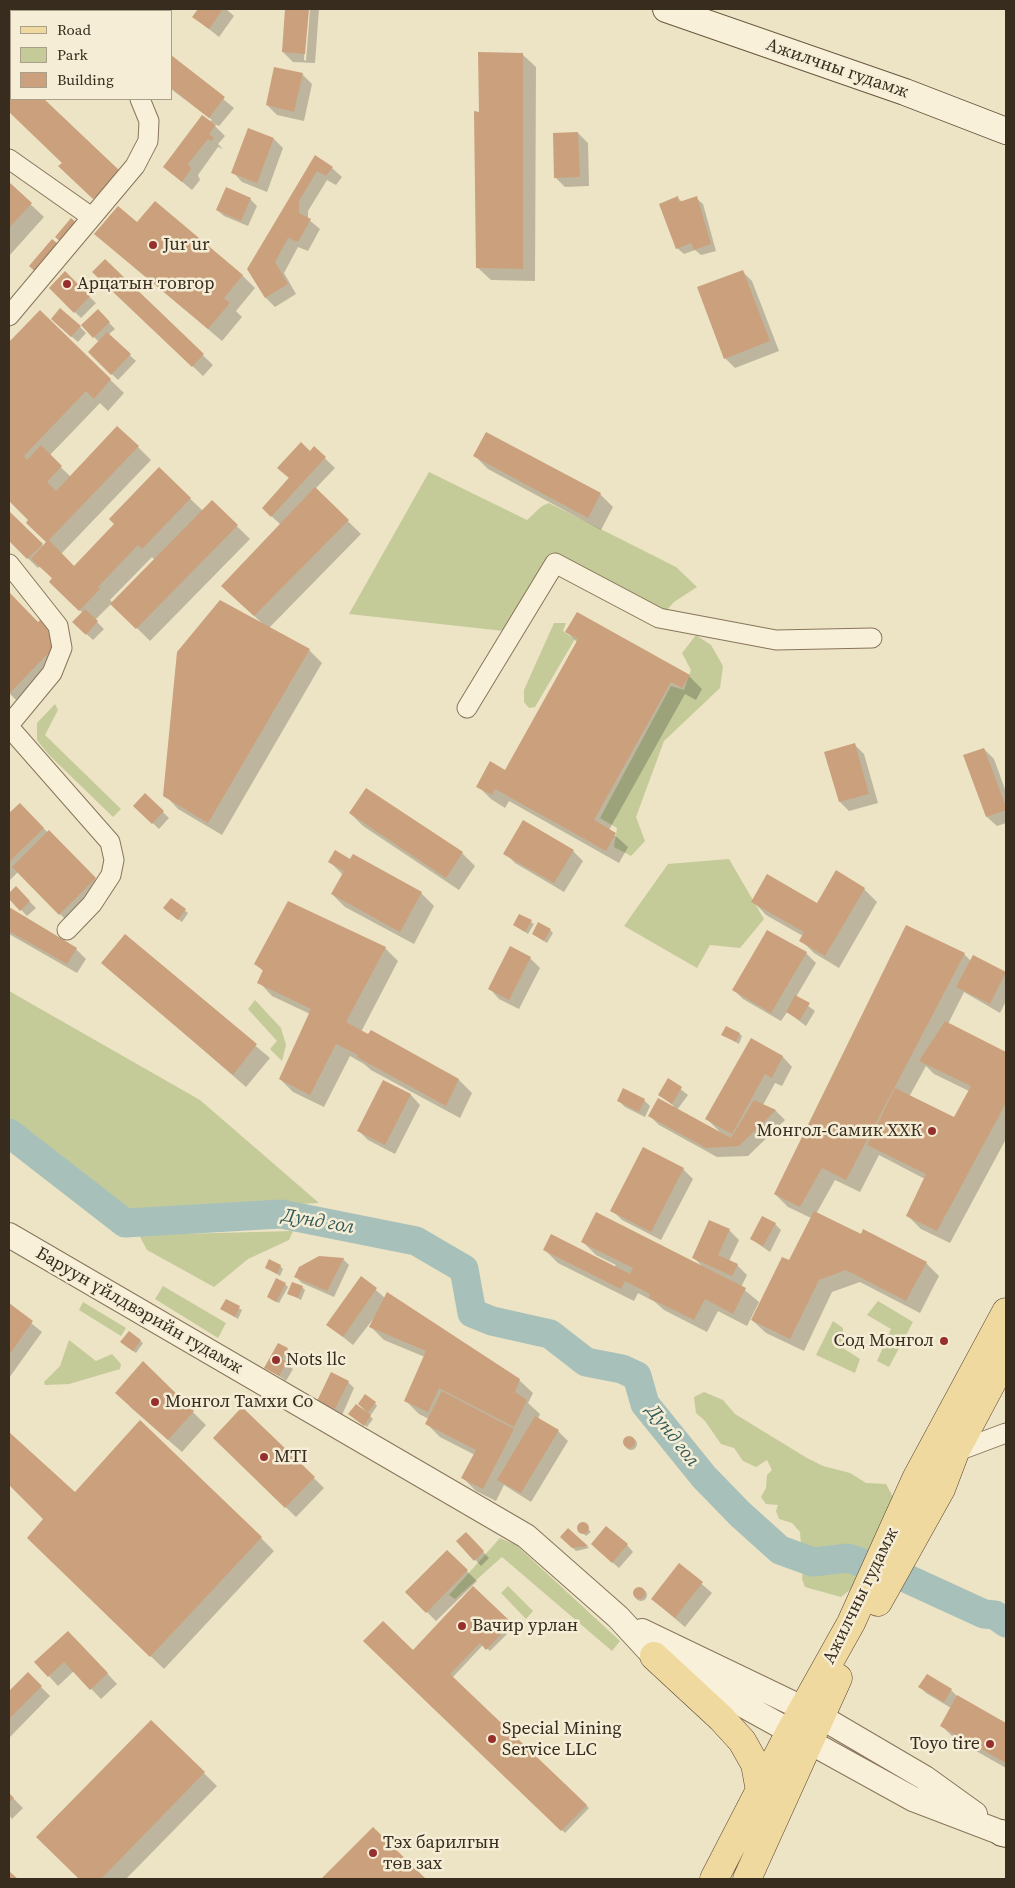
<!DOCTYPE html>
<html>
<head>
<meta charset="utf-8">
<style>
	body { margin:0 }
	#map { position:relative; width:1015px; height:1888px; overflow:hidden; background:#ede3c5; font-family:"Source Serif 4",serif }
	canvas { display:block }
	.frame { position:absolute; inset:0; border:10px solid #382c1f; pointer-events:none }
	.legend { position:absolute; left:10px; top:10px; width:162px; height:90px; box-sizing:border-box; background:#f5edd5; border:1px solid #a9a08c; margin:0; padding:6px 9px; list-style:none; font-size:15px; color:#382c1f }
	.legend li { display:flex; align-items:center; gap:10px; height:25px }
	.legend b { width:25px; border:1px solid #a9a08c }
</style>
</head>
<body>
<div id="map">
<canvas width="1015" height="1888"></canvas>
<div class="frame"></div>
<ul class="legend">
<li><b style="height:6px;background:#efd99e"></b>Road</li>
<li><b style="height:14px;background:#c4cb99"></b>Park</li>
<li><b style="height:14px;background:#cba07c"></b>Building</li>
</ul>
</div>
<script>
const context = document.querySelector('canvas').getContext('2d');
context.lineJoin = 'round';
function fillPath(path, color) { context.fillStyle = color; context.fill(path, 'evenodd'); }
const toPath = rows => new Path2D(rows.map(r => 'M' + r).join(''));
function trace(path, color, width, dash) { context.strokeStyle = color; context.lineWidth = width; context.lineCap = dash ? 'butt' : 'round'; context.setLineDash(dash || []); context.stroke(path); }
function write(font, color, halo, rows, align = 'center') {
  context.font = font + ' "Source Serif 4",serif'; context.lineWidth = 5; context.setLineDash([]); context.textBaseline = 'middle'; context.strokeStyle = halo; context.fillStyle = color; for (const [text, x, y, turn = 0] of rows) {
    context.save(); context.translate(x, y); context.rotate((+turn || 0) * Math.PI / 180); context.textAlign = isNaN(turn) ? turn : align; if (halo) context.strokeText(text, 0, 0); context.fillText(text, 0, 0); context.restore();
  }
}
fillPath(toPath([
	[429,472,527,520,542,506,549,503,676,567,697,587,674,602,664,613,554,560,504,631,349,614],
	[554,623,566,623,563,631,575,639,535,707,529,708,524,702,524,690],
	[696,635,711,645,723,666,720,688,664,741,636,817,645,841,631,856,614,847,617,828,600,818,671,686,684,690,691,670,682,653],
	[55,704,58,710,45,735,121,809,113,817,49,755,37,740,37,723],
	[729,859,764,919,740,948,710,945,697,968,624,926,668,864],
	[9,991,200,1100,319,1203,124,1213,9,1123],
	[255,1000,281,1028,286,1045,282,1061,270,1049,277,1041,248,1009],
	[293,1231,289,1240,248,1259,214,1287,147,1250,139,1235],
	[163,1286,226,1323,218,1338,155,1299],
	[878,1301,913,1322,889,1367,877,1361,891,1329,867,1315],
	[83,1302,126,1328,121,1336,79,1310],
	[833,1321,843,1328,843,1348,860,1359,855,1373,816,1355],
	[69,1340,96,1361,112,1354,121,1364,120,1369,69,1384,45,1385,44,1382,60,1366],
	[704,1392,723,1400,735,1414,807,1458,823,1466,850,1473,866,1483,886,1484,897,1504,869,1553,841,1548,832,1554,817,1556,806,1554,801,1545,800,1532,792,1523,779,1519,776,1511,778,1505,766,1504,761,1497,766,1488,767,1475,772,1470,767,1460,756,1467,743,1461,734,1448,721,1444,705,1421,696,1413,694,1397],
	[500,1538,516,1545,620,1641,612,1651,502,1557,455,1599,449,1595],
	[849,1563,856,1573,857,1584,841,1597,805,1587,802,1579,803,1569],
	[508,1586,533,1611,526,1619,501,1593],
	[966,1602,978,1609,982,1605,987,1606,990,1611,1006,1609,1006,1627,997,1629,982,1625,971,1617,962,1618,948,1612,942,1604]
]), '#c4cb99');
fillPath(toPath([
	[199,9,226,9,234,16,219,37,194,17],
	[286,9,307,9,304,60,306,61,310,9,319,9,315,63,293,62,283,52],
	[522,54,536,67,535,281,491,280,477,267,480,113],
	[171,56,234,108,219,126,211,122,225,136,218,144,223,149,218,147,198,175,200,180,192,190,164,167,212,120,171,89],
	[11,69,11,99,42,99,125,178,100,204,60,166,63,163,9,111,9,72],
	[302,74,312,84,304,121,277,115,267,105],
	[578,133,588,143,589,186,565,187,555,177],
	[274,139,283,148,267,192,242,182,233,172],
	[315,157,332,168,342,177,336,185,327,180,308,211,308,219,320,229,308,251,298,247,284,273,296,294,275,307,266,298,249,269],
	[9,184,44,217,9,256],
	[678,198,682,202,696,198,703,204,716,251,701,255,695,250,684,254,677,248],
	[250,199,257,206,248,226,224,216,217,210],
	[137,224,242,275,255,288,236,311,242,317,222,341,96,234],
	[105,261,213,365,203,376,104,282],
	[742,271,752,281,779,351,735,368,725,358],
	[65,273,96,303,81,318,51,288],
	[98,311,115,329,108,335,136,361,118,380,89,352,99,342,82,325],
	[40,312,124,393,108,411,100,403,49,456,71,477,138,447,151,460,61,554,74,567,116,524,159,469,203,511,212,502,250,539,150,641,112,603,95,620,104,629,93,640,74,622,83,613,63,595,53,579,40,566,38,568,9,540,9,513,44,547,48,543,30,520,9,500,9,344],
	[152,557,155,560,113,603,110,600],
	[58,325,80,327,86,333,78,342],
	[314,448,335,468,315,489,361,534,269,628,309,650,322,663,222,835,178,809,165,795,264,625,236,599,281,525,263,508],
	[475,456,600,494,613,507,601,530,488,469],
	[9,593,39,624,58,629,61,647,70,656,22,706,9,693],
	[567,632,689,676,702,689,696,700,685,694,609,830,628,847,619,863,509,801,505,808,491,799,478,786,505,771,577,642],
	[854,744,864,754,878,803,849,811,840,802],
	[984,749,994,759,1006,792,1006,823,997,826,987,817,965,756],
	[145,795,169,818,159,829,135,806],
	[19,804,108,892,73,927,18,872,9,881,9,815],
	[350,813,462,853,475,866,459,890,363,826],
	[573,851,583,861,564,892,515,863,505,853],
	[353,856,421,893,434,906,414,944,345,907,332,894,343,875,330,862,350,861],
	[16,888,36,908,27,916,9,897],
	[864,889,877,902,839,968,814,953,801,940,803,936,766,915,753,901,817,905],
	[171,899,188,913,182,922,167,911],
	[9,909,76,949,86,959,77,973,9,934],
	[531,922,534,924,528,934,515,925],
	[550,930,553,933,547,943,533,934],
	[125,936,270,1058,246,1087,103,963],
	[385,948,398,961,361,1032,368,1036,371,1031,459,1080,472,1093,460,1118,371,1070,364,1064,350,1056,324,1107,293,1092,280,1079,310,1014,272,996,259,982,264,972,256,964],
	[806,953,816,963,796,997,815,1011,806,1026,787,1012,781,1021,743,999,733,989],
	[964,954,971,961,974,956,1006,974,1006,1001,1000,1013,964,992,948,1024,1006,1053,1006,1139,950,1243,921,1229,908,1216,925,1179,879,1155,860,1192,835,1180,816,1214,926,1263,939,1276,920,1313,860,1282,832,1292,804,1351,766,1333,752,1320,789,1262,811,1218,788,1207,775,1194],
	[926,1066,934,1074,969,1091,954,1119,909,1097],
	[530,958,540,968,519,1009,499,999,490,989],
	[740,1034,742,1036,739,1044,723,1035],
	[751,1040,783,1057,792,1067,782,1086,775,1083,763,1105,776,1111,785,1120,748,1156,717,1157,659,1125,649,1115,674,1106,659,1095,669,1080,688,1095,677,1110,721,1133,707,1119],
	[384,1081,411,1095,420,1105,395,1154,368,1140,358,1130],
	[618,1100,644,1100,650,1106,645,1117,625,1107],
	[683,1169,693,1179,661,1240,622,1220,612,1210],
	[775,1224,781,1230,770,1252,751,1239],
	[729,1230,739,1240,729,1261,737,1265,747,1275,741,1287,759,1302,747,1326,718,1311,707,1332,664,1310,655,1302,638,1293,634,1301,558,1263,545,1250,614,1267,616,1265,596,1255,583,1242,703,1267,693,1257],
	[343,1259,349,1265,334,1297,302,1283,296,1277],
	[280,1266,283,1269,280,1276,266,1267],
	[362,1278,385,1298,519,1380,533,1393,528,1403,540,1414,538,1419,558,1431,568,1441,531,1502,504,1485,496,1501,476,1491,463,1478,475,1455,440,1437,427,1424,429,1419,419,1414,406,1401,425,1357,384,1340,371,1327,377,1314,353,1345,328,1325],
	[285,1284,288,1287,279,1303,271,1299],
	[302,1287,305,1290,301,1300,289,1293],
	[227,1301,242,1310,238,1319,222,1309],
	[9,1305,42,1332,9,1378],
	[129,1332,143,1343,136,1353,124,1345],
	[287,1349,293,1355,288,1364,293,1369,286,1381,266,1367],
	[143,1363,206,1425,182,1452,129,1406],
	[348,1382,354,1388,342,1415,325,1407,319,1400],
	[375,1403,377,1406,370,1416,373,1419,367,1427,353,1416,366,1412,359,1404],
	[242,1408,324,1488,296,1517,214,1438],
	[9,1433,75,1494,261,1538,274,1551,164,1669,42,1551,45,1519,9,1484],
	'625 1444a6 6 0 1 1 12 0a6 6 0 1 1-12 0Z',
	[582,1523,591,1532,586,1536,578,1528],
	[568,1529,589,1548,576,1551,561,1536],
	[466,1534,489,1558,481,1566,458,1541],
	[627,1545,633,1552,619,1568,599,1551],
	[447,1552,477,1581,436,1621,407,1592],
	[680,1565,712,1593,685,1627,652,1599],
	[473,1588,514,1627,490,1651,483,1645,452,1678,589,1808,565,1833,365,1641,413,1651],
	'635 1595a6 6 0 1 1 12 0a6 6 0 1 1-12 0Z',
	[78,1642,117,1684,101,1699,74,1671,58,1686,49,1676],
	[28,1674,50,1696,10,1737,9,1693],
	[920,1687,951,1690,958,1697,1006,1724,1006,1768,955,1739,942,1726,951,1708,926,1693],
	[151,1721,217,1786,126,1879,81,1879,38,1837],
	[9,1794,23,1808,12,1819,9,1815],
	[373,1828,425,1879,323,1879]
]), '#0003');
trace(toPath([
	[9,1133,125,1223,281,1214,416,1241,464,1269,472,1313,492,1321,550,1334,586,1362,622,1369,637,1376,645,1404,704,1477,740,1514,780,1550,813,1562,848,1558,899,1575,984,1614,995,1615,1006,1623]
]), '#a7c1ba', 29);
fillPath(toPath([
	[198,9,223,9,209,29,192,17],
	[285,9,309,9,305,54,282,52],
	[478,52,523,53,523,269,476,268,474,111,479,112],
	[171,55,225,97,209,118,171,88],
	[274,67,303,73,294,112,266,105],
	[11,68,11,99,44,99,120,171,93,199,58,166,62,163,9,112,9,70],
	[202,115,216,125,209,134,214,138,212,141,208,139,188,164,191,169,182,182,163,167],
	[248,128,274,138,257,183,231,173],
	[578,132,580,177,554,178,553,133],
	[315,155,333,167,326,176,317,171,299,201,299,213,311,219,298,242,288,238,275,262,288,284,265,298,247,269],
	[9,182,32,203,9,228],
	[226,187,251,198,241,221,216,210],
	[678,196,679,202,697,196,711,244,694,250,691,243,676,249,659,204],
	[155,201,243,275,224,298,230,303,208,329,94,234,118,206,137,222],
	[71,218,79,225,63,244,55,237],
	[52,239,62,247,38,274,29,266],
	[105,259,204,354,192,367,92,272],
	[743,270,770,341,724,359,697,287],
	[65,271,90,296,74,313,49,288],
	[60,308,81,326,71,337,51,319],
	[98,309,110,322,93,338,81,325],
	[40,310,111,379,94,399,86,391,24,456,27,460,41,445,62,466,47,482,56,491,117,426,139,446,49,540,74,566,114,524,109,519,159,467,191,498,142,549,138,545,98,587,100,589,79,611,49,582,52,578,31,559,46,542,26,523,28,520,9,501,9,342],
	[107,332,131,354,111,375,88,352],
	[486,432,601,493,588,518,473,456],
	[301,442,310,451,314,446,326,457,271,517,262,508,289,478,277,468],
	[315,487,349,520,254,616,221,586],
	[212,500,238,525,136,629,110,604],
	[9,511,43,544,27,559,9,541],
	[9,592,38,622,45,615,48,632,58,643,9,694],
	[220,600,310,649,208,823,163,796,177,652],
	[85,609,98,621,86,635,72,622],
	[577,612,690,675,682,688,671,682,594,820,616,833,606,851,495,789,492,795,476,787,490,761,505,770,578,639,565,632],
	[855,743,869,794,839,802,824,752],
	[984,748,1006,807,1006,810,986,817,963,755],
	[366,788,463,852,446,878,349,813],
	[145,793,164,811,152,824,133,806],
	[20,803,44,828,9,862,9,813],
	[523,820,574,850,554,883,503,854],
	[49,830,96,878,59,915,12,867],
	[335,850,350,859,353,854,422,892,400,932,331,894,344,871,328,862],
	[836,870,865,888,825,956,799,941,804,932,751,902,767,874,817,903],
	[16,886,30,901,20,911,9,899,9,893],
	[171,898,186,909,178,920,163,908],
	[288,901,386,947,346,1022,368,1034,371,1030,459,1079,446,1106,357,1057,358,1055,336,1044,310,1095,279,1079,311,1009,257,983,263,970,254,964],
	[9,907,77,948,67,964,9,931],
	[519,914,532,920,525,932,513,925],
	[538,922,551,929,544,941,532,934],
	[906,925,965,953,846,1180,822,1168,800,1207,774,1194],
	[767,930,807,952,771,1013,732,990],
	[125,934,257,1044,233,1075,101,963],
	[510,946,531,957,509,1000,488,989],
	[973,955,1006,972,990,1004,956,987],
	[795,995,810,1003,800,1020,786,1012],
	[945,1021,1006,1052,1006,1103,937,1231,906,1216,926,1174,867,1145,895,1088,954,1117,971,1086,919,1061],
	[726,1026,740,1033,736,1042,721,1035],
	[751,1038,783,1056,772,1078,765,1074,732,1134,705,1119],
	[668,1078,682,1087,672,1104,658,1095],
	[383,1080,411,1094,385,1145,357,1131],
	[623,1088,645,1099,639,1112,617,1101],
	[658,1098,731,1138,754,1100,776,1110,739,1146,706,1148,648,1116],
	[643,1147,684,1168,651,1232,610,1211],
	[814,1211,861,1234,863,1229,927,1262,906,1301,846,1270,819,1280,790,1339,751,1320,782,1257,789,1260],
	[596,1212,746,1288,733,1314,705,1299,694,1320,649,1298,650,1294,625,1281,621,1289,543,1250,551,1234,630,1274,633,1268,581,1242],
	[762,1216,776,1223,763,1246,750,1239],
	[709,1220,730,1229,718,1255,738,1264,732,1276,692,1258],
	[319,1256,344,1258,327,1291,294,1277,299,1267],
	[269,1259,281,1265,277,1274,265,1268],
	[361,1276,377,1288,343,1337,326,1325],
	[276,1278,286,1283,276,1302,267,1297],
	[292,1282,303,1286,298,1298,287,1294],
	[387,1292,520,1379,515,1392,527,1400,514,1427,439,1388,428,1412,404,1401,426,1351,369,1327],
	[226,1299,240,1306,235,1317,220,1309],
	[9,1303,33,1321,9,1355],
	[129,1331,141,1340,133,1351,120,1342],
	[278,1343,288,1348,282,1359,287,1362,279,1376,264,1368],
	[143,1361,194,1411,168,1440,115,1393],
	[331,1372,349,1381,335,1409,317,1401],
	[442,1391,514,1429,483,1489,461,1478,476,1450,425,1424],
	[365,1394,376,1402,368,1412,358,1404],
	[356,1404,371,1415,364,1426,348,1414],
	[242,1407,315,1477,285,1508,213,1438],
	[535,1416,559,1430,521,1493,497,1480],
	[140,1420,262,1537,150,1657,27,1538,43,1519,9,1485,9,1432,75,1492],
	'623 1442a6 6 0 1 1 12 0a6 6 0 1 1-12 0Z',
	'577 1528a6 6 0 1 1 12 0a6 6 0 1 1-12 0Z',
	[606,1526,628,1544,612,1563,591,1544],
	[568,1528,588,1546,572,1548,560,1537],
	[466,1532,484,1551,474,1561,456,1541],
	[447,1550,468,1570,426,1613,405,1592],
	[679,1563,703,1582,675,1618,651,1599],
	[473,1586,512,1623,486,1650,480,1643,450,1674,587,1805,561,1831,363,1641,383,1621,413,1650],
	'633 1593a6 6 0 1 1 12 0a6 6 0 1 1-12 0Z',
	[68,1631,108,1673,90,1690,64,1662,48,1677,34,1662],
	[28,1672,42,1686,9,1719,9,1691],
	[927,1674,952,1689,944,1702,918,1687],
	[957,1695,1006,1723,1006,1763,940,1726],
	[151,1720,205,1772,101,1879,79,1879,36,1837],
	[9,1793,14,1798,9,1803],
	[373,1827,426,1879,321,1879],
	[9,1871,18,1879,9,1879]
]), '#cba07c');
const minor = toPath([
	[160,11,161,9],
	[9,159,90,216],
	[9,316,135,166,148,141,149,121,140,99],
	[9,564,58,626,62,648,52,673,9,725],
	[467,708,555,563,659,618,776,640,872,638],
	[9,727,110,842,114,860,111,875,92,904,67,930],
	[955,1452,1006,1433]
]);
const tertiary = toPath([
	[9,1235,526,1536,618,1617,654,1656,913,1799,1002,1833],
	[642,1631,821,1717,925,1778,975,1814]
]);
const secondary = toPath([
	[666,9,905,92,1006,131],
	[1002,1833,1006,1834]
]);
const primary = toPath([
	[878,1602,941,1489,955,1452,1006,1356],
	[654,1656,721,1718,742,1741,755,1764,760,1791],
	[714,1879,790,1732,851,1623,916,1479,1006,1312],
	[747,1879,838,1678]
]);
trace(minor, '#88755c', 21);
trace(tertiary, '#88755c', 26);
trace(secondary, '#6a563f', 28);
trace(primary, '#564330', 29);
trace(minor, '#f8f0d8', 19);
trace(tertiary, '#f8f0d8', 24);
trace(secondary, '#f8f0d8', 26);
trace(primary, '#efd99e', 28);
for (const [x, y, r, color] of [
	[153,245,5,"#96302d"],
	[67,284,5,"#96302d"],
	[932,1131,5,"#96302d"],
	[944,1341,5,"#96302d"],
	[276,1360,5,"#96302d"],
	[155,1402,5,"#96302d"],
	[264,1457,5,"#96302d"],
	[462,1626,5,"#96302d"],
	[492,1739,5,"#96302d"],
	[990,1744,5,"#96302d"],
	[373,1853,5,"#96302d"]
]) { const dot = new Path2D(); dot.arc(x, y, r, 0, 2 * Math.PI); context.fillStyle = color; context.fill(dot); trace(dot, '#f5edd5', 2); }
write('18px', '#382c1f', '#f5edd5', [
	["Ажилчны гудамж",837,69,19],
	["Баруун үйлдвэрийн гудамж",139,1311,30],
	["Ажилчны гудамж",861,1596,-64]
]);
write('18px', '#382c1f', '#f5edd5', [
	["Jur ur",163,245],
	["Арцатын товгор",77,284],
	["Монгол-Самик ХХК",922,1131,"right"],
	["Сод Монгол",934,1341,"right"],
	["Nots llc",286,1360],
	["Монгол Тамхи Со",165,1402],
	["MTI",274,1457],
	["Вачир урлан",472,1626],
	["Special Mining",502,1729],
	["Service LLC",502,1750],
	["Toyo tire",980,1744,"right"],
	["Тэх барилгын",383,1843],
	["төв зах",383,1864]
], 'left');
write('italic 19px', '#2f5857', '#f5edd5', [
	["Дунд гол",318,1222,10],
	["Дунд гол",672,1436,52]
]);
</script>
</body>
</html>
